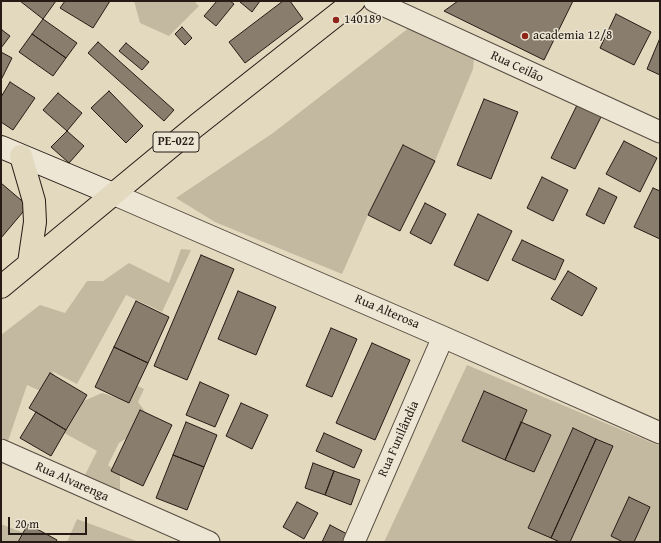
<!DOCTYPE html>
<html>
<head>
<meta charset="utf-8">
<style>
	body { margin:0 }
	#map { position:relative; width:661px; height:543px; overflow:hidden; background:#e3d9be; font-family:"Gentium Book Plus",serif }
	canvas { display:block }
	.frame { position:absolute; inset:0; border:2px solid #271b15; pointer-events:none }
	.scale { position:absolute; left:8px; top:517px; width:79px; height:18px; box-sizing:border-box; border:2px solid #271b15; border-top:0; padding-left:5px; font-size:12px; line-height:14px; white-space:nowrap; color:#271b15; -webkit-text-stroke:3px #ede6d5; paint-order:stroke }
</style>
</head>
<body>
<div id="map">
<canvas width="661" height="543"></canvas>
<div class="frame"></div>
<div class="scale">20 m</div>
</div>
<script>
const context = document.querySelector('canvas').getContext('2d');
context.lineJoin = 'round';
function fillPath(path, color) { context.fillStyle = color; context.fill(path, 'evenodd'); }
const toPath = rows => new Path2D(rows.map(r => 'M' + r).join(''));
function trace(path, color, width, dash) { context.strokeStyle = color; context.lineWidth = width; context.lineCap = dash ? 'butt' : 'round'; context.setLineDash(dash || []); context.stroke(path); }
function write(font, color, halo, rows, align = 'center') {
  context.font = font + ' "Gentium Book Plus",serif'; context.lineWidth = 3; context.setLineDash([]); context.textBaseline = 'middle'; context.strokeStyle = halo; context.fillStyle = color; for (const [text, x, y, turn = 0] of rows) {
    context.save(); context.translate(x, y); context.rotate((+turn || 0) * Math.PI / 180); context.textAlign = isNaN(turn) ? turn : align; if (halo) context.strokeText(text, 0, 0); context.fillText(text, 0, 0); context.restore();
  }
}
fillPath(toPath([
	[134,1,194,1,199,6,169,36,140,23],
	[410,27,474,59,473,69,435,161,403,145,368,215,342,274,215,222,176,198,273,133],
	[181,249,191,250,162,312,126,295,77,384,52,371,58,381,47,394,27,385,8,441,1,437,1,335,40,305,65,313,87,281,103,281,129,263,169,283],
	[467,365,660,446,660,542,384,542],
	[132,383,144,389,138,402,153,422,119,443,108,465,120,475,120,497,98,486,85,475,97,451,57,429,72,406,102,393,121,399],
	[77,519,139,542,67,542],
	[1,524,24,533,19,542,1,542]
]), '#c3b9a1');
const building = toPath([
	[20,1,56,1,43,19,20,1],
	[65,1,110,1,93,28,60,8,65,1],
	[217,1,230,1,234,4,216,26,204,16,217,1],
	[242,1,260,1,252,12,240,2,242,1],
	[283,1,290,1,303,19,245,63,229,42,283,1],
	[458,1,573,1,544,60,444,11,458,1],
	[616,14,651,32,634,65,600,48,616,14],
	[43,19,77,43,66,58,32,34,43,19],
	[182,27,192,38,185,45,175,34,182,27],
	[2,30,10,36,1,48,1,31,2,30],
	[32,34,66,58,53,76,19,52,32,34],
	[660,38,660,75,647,69,660,38],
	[98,42,174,110,164,121,88,53,98,42],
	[126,43,149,62,142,70,119,51,126,43],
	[1,52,12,58,1,80,1,52],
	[10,82,35,98,13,130,1,122,1,97,10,82],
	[109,91,143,126,126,143,91,108,109,91],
	[58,93,82,113,67,131,43,110,58,93],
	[484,99,518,112,491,179,457,165,484,99],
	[579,101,603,113,575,169,551,158,579,101],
	[67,131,84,146,69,163,51,147,67,131],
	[624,141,657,158,640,192,606,174,624,141],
	[403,145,435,161,400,231,368,215,403,145],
	[542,177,568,190,553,221,527,208,542,177],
	[1,183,28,206,1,238,1,183],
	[599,188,617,197,604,224,586,215,599,188],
	[653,188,660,191,660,239,634,227,653,188],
	[425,203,446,214,431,244,410,233,425,203],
	[478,214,512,231,488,281,454,265,478,214],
	[522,240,564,260,555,280,512,260,522,240],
	[201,255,234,269,187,380,154,366,201,255],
	[568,271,597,288,582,316,551,299,568,271],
	[238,291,276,307,256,355,218,339,238,291],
	[136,301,169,317,148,363,114,347,136,301],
	[331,328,357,339,332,397,306,386,331,328],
	[372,343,410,360,375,440,336,423,372,343],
	[114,347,148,363,129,403,95,387,114,347],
	[50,373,87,395,66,430,29,408,50,373],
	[200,382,229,395,215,427,186,415,200,382],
	[484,391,527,410,505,460,462,441,484,391],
	[241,403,268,415,252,449,226,436,241,403],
	[140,410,172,425,143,486,111,471,140,410],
	[36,412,66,430,51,456,20,438,36,412],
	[186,422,217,435,204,467,173,455,186,422],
	[521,422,551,435,534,472,505,460,521,422],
	[573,428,596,439,551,538,528,528,573,428],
	[324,433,362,450,354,468,316,451,324,433],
	[596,439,613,446,570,542,560,542,551,538,596,439],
	[173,455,204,467,187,510,156,498,173,455],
	[313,463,334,471,325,495,305,488,313,463],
	[334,471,360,480,351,505,325,495,334,471],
	[629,497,650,507,634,542,623,542,611,536,629,497],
	[297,502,318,513,304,539,283,527,297,502],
	[28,524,57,540,56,542,18,542,28,524],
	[330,525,349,535,345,542,322,542,330,525]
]);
fillPath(building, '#897e6d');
trace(building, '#271b15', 1);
const street = toPath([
	[374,1,660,132],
	[113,194,443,337,660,433],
	[1,450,209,542],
	[354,542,443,337]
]);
const secondary = toPath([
	[1,147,113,194]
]);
const primary = toPath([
	[21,156,34,201,35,222,29,263],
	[1,287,197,125,354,1]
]);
trace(street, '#564a3f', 23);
trace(secondary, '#271b15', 24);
trace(primary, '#271b15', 24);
trace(street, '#ede6d5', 21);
trace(secondary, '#ede6d5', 22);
trace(primary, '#e3d9be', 22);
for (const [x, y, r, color] of [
	[336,20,4,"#8f2418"],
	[525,36,4,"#8f2418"]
]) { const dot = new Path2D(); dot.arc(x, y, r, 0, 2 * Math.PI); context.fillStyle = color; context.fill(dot); trace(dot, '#ede6d5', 1.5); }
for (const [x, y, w] of [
	[176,142,46]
]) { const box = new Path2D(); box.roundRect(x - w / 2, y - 10, w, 20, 3); context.fillStyle = '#ede6d5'; context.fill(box); trace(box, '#271b15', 1); }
write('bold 12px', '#271b15', null, [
	["PE-022",176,142]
]);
write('13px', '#271b15', '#ede6d5', [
	["140189",344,20],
	["academia 12/8",533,36]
], 'left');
write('13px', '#271b15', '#ede6d5', [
	["Rua Ceilão",517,67,25],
	["Rua Alterosa",387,312,23],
	["Rua Funilândia",399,439,-66],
	["Rua Alvarenga",72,482,24]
]);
</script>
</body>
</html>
